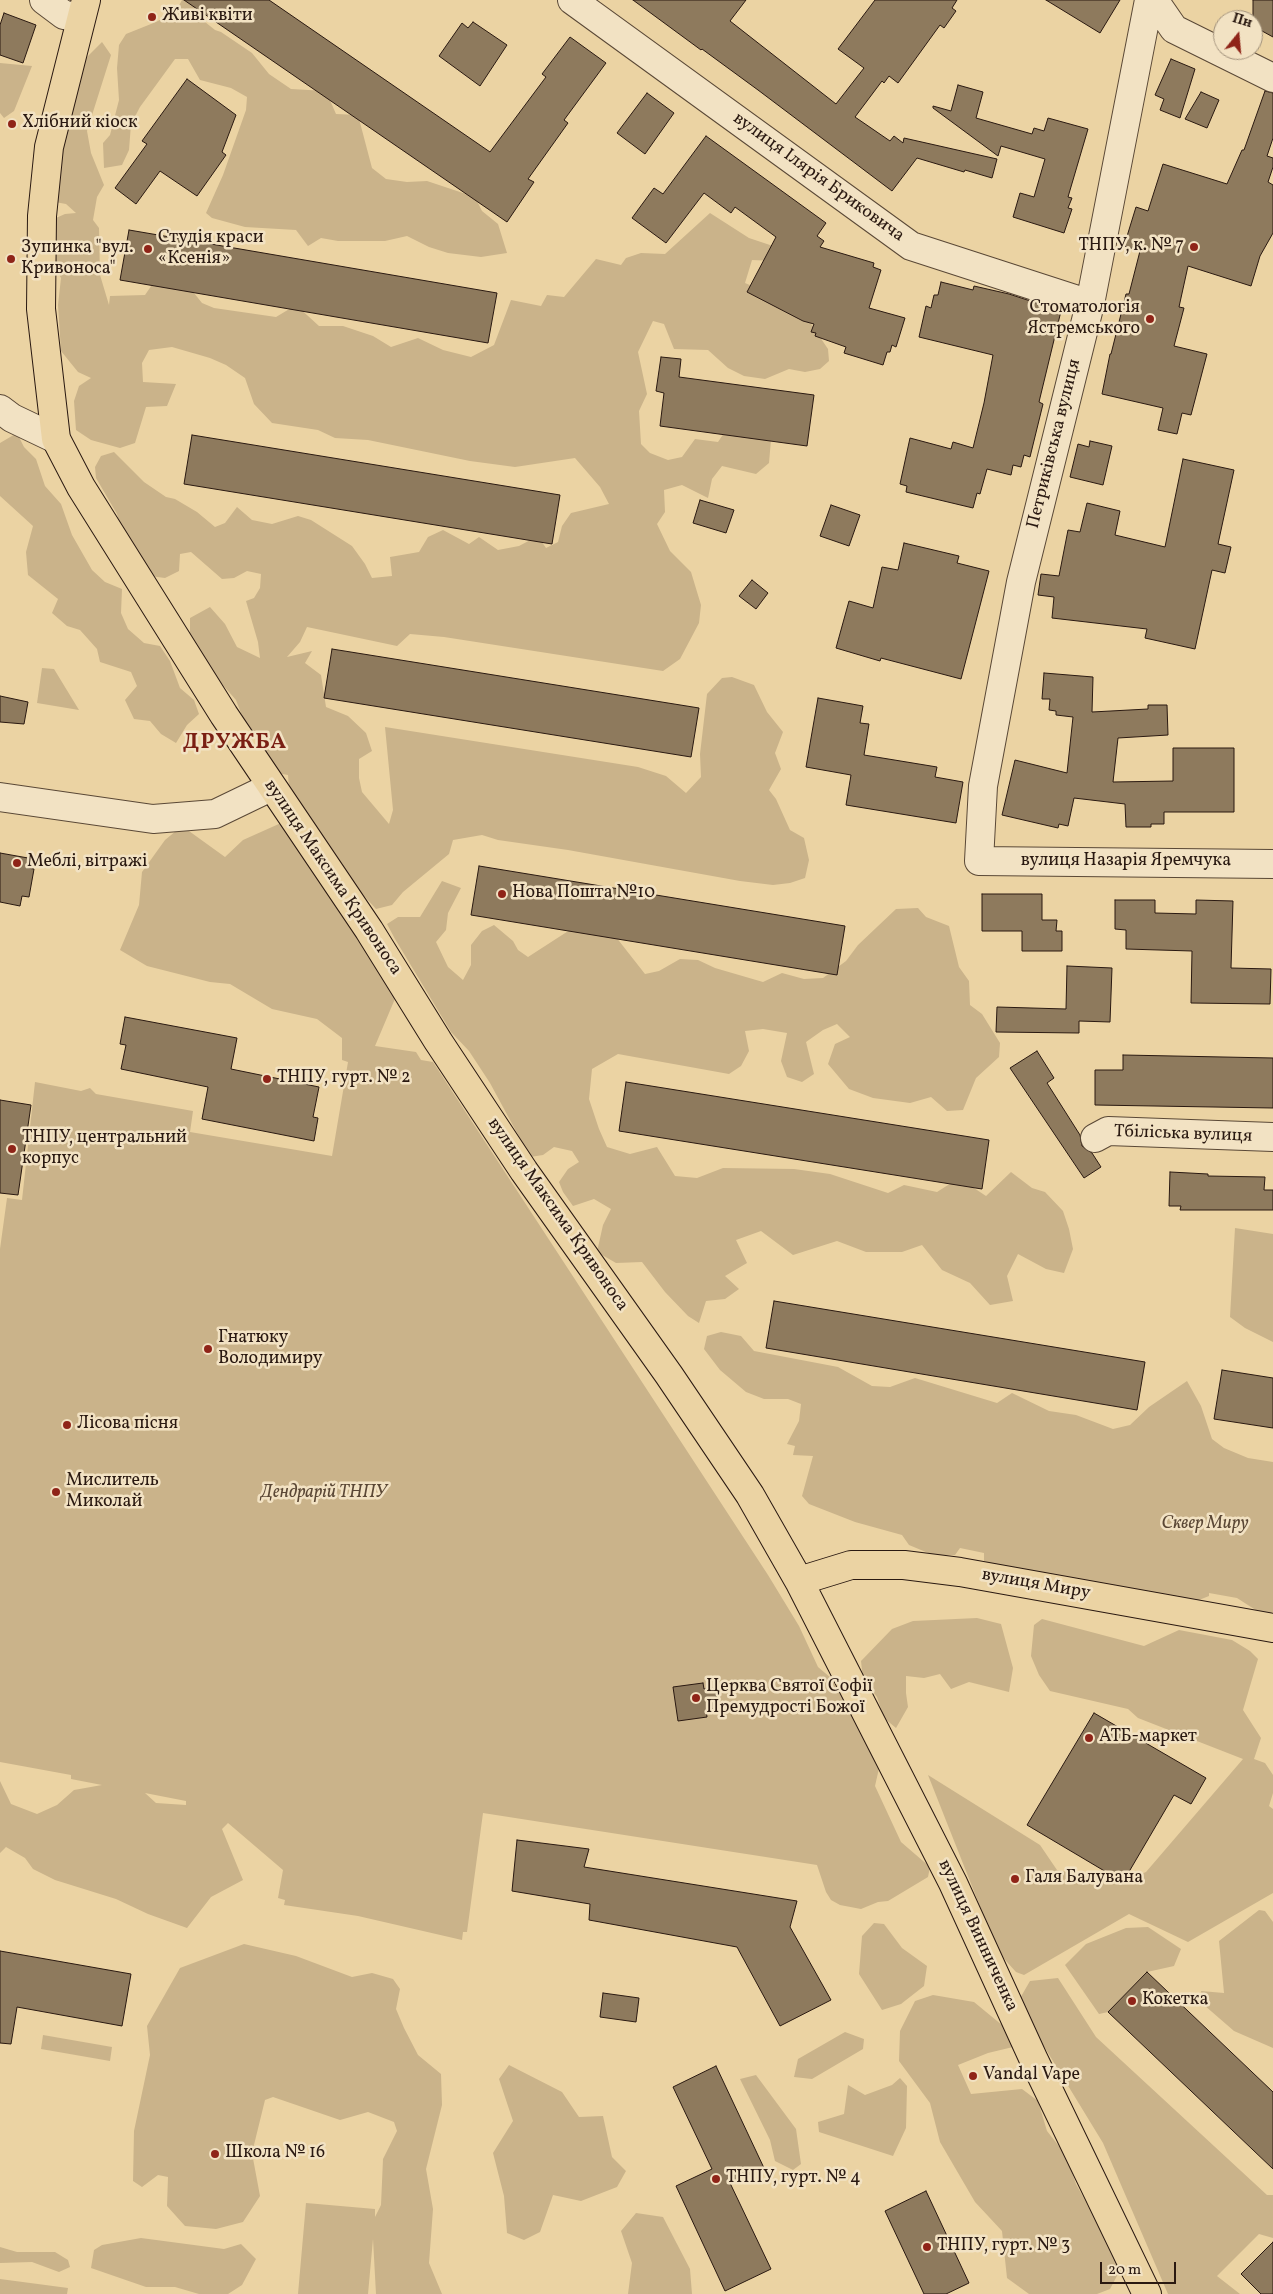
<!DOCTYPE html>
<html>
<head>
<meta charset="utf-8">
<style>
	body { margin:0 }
	#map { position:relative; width:1273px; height:2294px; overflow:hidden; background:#ebd3a3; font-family:Vollkorn,serif }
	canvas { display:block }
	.north { position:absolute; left:1213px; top:10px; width:50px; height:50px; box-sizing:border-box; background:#f2e2c3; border:1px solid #a2927c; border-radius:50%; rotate:17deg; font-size:14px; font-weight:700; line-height:20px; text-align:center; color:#2a1911 }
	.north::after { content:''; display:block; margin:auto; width:18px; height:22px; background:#8f2418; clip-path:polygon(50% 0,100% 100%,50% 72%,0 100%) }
	.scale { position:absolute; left:1100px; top:2262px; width:76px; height:22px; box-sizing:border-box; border:2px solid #2a1911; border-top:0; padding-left:6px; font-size:15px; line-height:18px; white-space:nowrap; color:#2a1911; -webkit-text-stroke:4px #f2e2c3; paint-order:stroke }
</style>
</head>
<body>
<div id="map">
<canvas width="1273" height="2294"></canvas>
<div class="north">Пн</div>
<div class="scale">20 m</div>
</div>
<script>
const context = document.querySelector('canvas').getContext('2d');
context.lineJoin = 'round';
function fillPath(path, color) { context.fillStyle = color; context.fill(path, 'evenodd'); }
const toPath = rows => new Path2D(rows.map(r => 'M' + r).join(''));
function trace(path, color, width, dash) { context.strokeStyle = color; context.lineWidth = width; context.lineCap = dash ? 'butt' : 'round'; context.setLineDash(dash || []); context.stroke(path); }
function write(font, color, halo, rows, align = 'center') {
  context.font = font + ' Vollkorn,serif'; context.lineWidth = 5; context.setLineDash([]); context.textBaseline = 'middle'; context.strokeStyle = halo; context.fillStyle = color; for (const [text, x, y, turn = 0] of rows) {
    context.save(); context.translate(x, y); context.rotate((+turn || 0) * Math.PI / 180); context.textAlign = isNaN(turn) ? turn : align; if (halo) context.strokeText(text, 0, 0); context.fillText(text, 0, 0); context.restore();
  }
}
fillPath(toPath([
	[182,0,200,0,195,14,215,30,221,32,252,53,269,74,291,89,326,91,336,114,358,115,372,168,386,179,407,182,427,181,475,197,482,211,498,224,507,253,481,257,448,253,429,247,407,236,385,241,338,241,321,238,308,246,296,230,245,227,212,218,206,213,223,175,246,110,247,97,231,88,200,80,188,59,175,59,140,107,131,124,129,150,122,165,104,168,103,143,110,135,119,100,117,68,119,45,126,34,156,22,176,11],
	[102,42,111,55,87,131,91,153,104,185,97,197,93,220,99,228,100,275,109,305,110,296,145,295,156,279,190,288,202,303,214,308,276,317,296,305,319,326,343,326,373,336,391,347,418,338,443,350,471,357,494,345,511,300,541,306,547,295,564,297,596,259,621,265,626,258,641,253,665,254,710,213,749,238,776,247,775,261,752,260,745,283,799,306,828,349,829,361,820,369,805,372,789,369,765,379,744,376,728,368,708,350,674,349,664,324,653,321,638,352,647,394,639,411,641,444,650,453,668,460,682,457,695,439,718,442,736,415,772,428,769,463,756,474,722,466,712,479,708,498,682,485,664,490,665,512,657,524,670,551,691,572,701,605,699,623,680,659,663,671,444,637,410,634,397,646,307,627,300,642,287,657,312,651,305,663,321,675,326,707,348,716,366,733,372,751,359,759,359,778,362,792,389,824,393,810,385,727,638,767,666,776,686,793,701,777,700,754,707,694,722,678,732,677,754,685,767,712,783,732,775,753,781,769,769,790,776,799,790,830,804,838,809,860,805,878,790,883,773,885,740,881,568,850,498,840,482,835,453,840,449,854,403,892,392,905,376,909,335,864,289,788,288,775,277,773,245,724,236,700,207,667,196,650,190,634,190,618,210,607,225,624,237,647,260,658,258,642,246,601,254,598,260,588,261,574,247,571,234,578,222,579,191,552,180,554,179,571,165,578,150,576,121,528,117,514,96,478,95,467,101,456,114,452,144,482,166,497,175,499,197,512,215,527,225,523,237,507,252,520,272,524,298,516,311,520,352,546,365,564,372,578,392,576,390,557,419,552,428,537,443,530,469,544,479,537,498,550,519,546,538,536,546,548,558,542,562,526,571,513,609,504,600,487,575,458,515,467,470,461,368,440,335,438,318,430,272,423,254,404,245,378,226,365,210,358,172,347,149,350,142,363,143,382,176,384,167,406,146,407,135,443,120,448,91,440,76,430,74,401,79,386,91,378,78,372,61,351,58,305,61,278,52,262,52,236,56,218,65,214,76,213,66,204,55,202,59,155,81,63],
	[0,63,32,66,14,111,4,118,0,113],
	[17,433,24,447,36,459,45,486,61,504,72,535,92,570,105,582,122,589,121,613,128,629,144,643,160,646,170,661,180,688,194,700,199,714,187,725,176,743,161,734,150,721,134,719,125,700,137,686,131,672,100,662,97,649,80,630,67,626,52,613,58,599,28,575,26,552,33,526,0,496,0,443],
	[42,668,54,669,79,710,37,703],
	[281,823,397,994,375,1046,416,1052,421,1060,433,1062,768,1575,799,1626,818,1667,831,1678,880,1764,875,1786,901,1842,930,1867,928,1877,888,1901,878,1902,861,1909,840,1905,831,1900,826,1892,817,1865,483,1813,467,1932,463,1932,462,1940,358,1916,284,1905,285,1900,278,1898,283,1870,228,1823,222,1829,243,1880,211,1897,187,1928,148,1914,116,1899,55,1880,33,1869,25,1858,6,1847,0,1853,0,1781,11,1804,37,1814,57,1805,74,1790,102,1785,71,1779,71,1775,0,1762,0,1249,7,1198,22,1200,35,1082,81,1091,90,1088,96,1094,193,1111,190,1132,332,1156,348,1062,342,1060,342,1038,317,1019,272,1009,230,984,210,982,147,966,120,950,139,905,142,872,165,840,182,826,225,857,243,840],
	[145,1793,186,1801,186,1805,156,1803],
	[442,881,461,888,448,913,446,930,436,942,448,967,463,980,471,965,471,945,482,931,494,925,513,941,518,950,528,957,576,926,612,932,645,974,659,971,680,959,698,960,715,968,763,982,782,973,804,979,823,978,846,961,858,945,896,909,918,908,926,917,949,926,959,967,969,981,970,1005,982,1014,1000,1043,999,1057,976,1078,963,1110,947,1111,931,1097,910,1103,873,1098,849,1089,828,1064,835,1044,850,1037,837,1024,823,1030,806,1042,814,1074,802,1082,787,1077,781,1061,787,1033,763,1029,745,1031,749,1051,741,1066,729,1074,618,1054,592,1069,589,1099,599,1129,607,1147,630,1154,657,1147,675,1176,697,1178,723,1168,794,1169,830,1174,888,1193,904,1185,937,1192,959,1178,986,1196,1011,1172,1032,1188,1045,1192,1063,1211,1069,1229,1073,1249,1064,1273,1046,1269,1018,1254,1007,1276,1013,1301,990,1305,970,1283,942,1270,922,1245,902,1252,866,1252,837,1241,793,1255,761,1231,736,1240,747,1263,725,1276,739,1289,725,1299,706,1301,699,1323,688,1316,665,1292,642,1262,616,1263,597,1252,603,1225,611,1209,594,1199,573,1206,563,1192,559,1182,568,1169,579,1162,572,1151,554,1147,543,1155,530,1157,490,1083,469,1051,451,1032,395,939,387,924,398,917,420,917],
	[1235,1228,1273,1234,1273,1342,1245,1328,1230,1317],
	[721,1332,741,1336,754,1351,838,1367,872,1386,890,1387,915,1378,997,1403,1012,1393,1049,1411,1076,1415,1113,1429,1130,1425,1149,1407,1187,1381,1201,1406,1212,1439,1224,1448,1248,1458,1273,1462,1273,1612,1265,1616,1237,1598,1209,1593,1209,1596,1179,1608,1030,1578,984,1561,984,1553,960,1548,955,1555,933,1555,909,1545,902,1535,855,1522,809,1504,802,1496,813,1456,793,1455,795,1446,787,1444,799,1421,801,1404,788,1399,764,1399,746,1392,720,1370,704,1349,707,1336],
	[977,1618,1001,1624,1013,1668,1009,1692,969,1682,951,1689,940,1674,924,1678,906,1676,906,1693,908,1707,896,1728,884,1718,877,1697,863,1679,861,1661,892,1629,913,1621],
	[1042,1619,1144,1646,1179,1630,1232,1640,1250,1651,1258,1659,1243,1710,1261,1738,1254,1759,1265,1763,1273,1775,1273,1793,1269,1806,1273,1809,1273,1893,1188,1942,1129,1914,1024,1975,1016,1972,998,1952,928,1775,1040,1845,1057,1870,1123,1882,1146,1872,1243,1759,1138,1718,1128,1709,1050,1691,1039,1675,1031,1656,1034,1625],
	[1259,1910,1265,1911,1273,1922,1273,2048,1234,2031,1204,2005,1201,1991,1224,1993,1219,1941],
	[874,1923,884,1924,902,1948,927,1966,924,1986,901,2004,882,2010,859,1974,862,1936],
	[1148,1927,1181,1949,1174,1966,1147,1972,1108,2012,1099,2014,1065,1965,1086,1944,1126,1928],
	[244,1944,296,1956,352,1977,372,1973,393,1979,400,1989,396,2009,404,2028,418,2055,441,2074,442,2105,426,2169,433,2209,429,2263,442,2294,376,2294,373,2239,368,2294,298,2294,306,2203,375,2209,375,2217,381,2205,383,2159,397,2131,394,2122,368,2112,340,2120,273,2097,265,2100,252,2153,260,2196,243,2222,216,2229,185,2226,167,2206,168,2177,158,2175,142,2187,133,2181,134,2131,150,2055,147,2026,180,1968],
	[1058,1978,1096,2037,1267,2195,1273,2195,1273,2238,1259,2234,1217,2276,1240,2294,1168,2294,1103,2143,1020,2007,1019,2000,1030,1981],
	[933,1995,974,2002,1008,2030,1013,2047,988,2053,958,2065,971,2094,1022,2089,1038,2101,1047,2131,1066,2155,1076,2184,1113,2252,1119,2272,1110,2289,1097,2294,1029,2294,1007,2278,1002,2231,975,2202,940,2142,930,2103,899,2061,900,2031,915,2001],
	[845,2032,864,2039,863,2049,812,2079,794,2077,798,2059],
	[43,2035,112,2047,110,2061,41,2049],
	[509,2065,562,2092,579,2117,603,2116,612,2157,626,2171,617,2187,581,2201,553,2195,540,2232,524,2240,507,2233,504,2196,493,2153,513,2121,499,2079],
	[756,2075,796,2129,801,2164,793,2170,775,2161,770,2140,740,2079],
	[900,2078,907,2086,906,2128,893,2156,819,2132,818,2122,844,2114,848,2085,865,2095,892,2085],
	[636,2213,663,2217,690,2269,692,2294,628,2294,632,2263,621,2231],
	[141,2238,224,2249,241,2244,256,2259,242,2285,228,2294,199,2294,175,2287,146,2287,91,2268,94,2250,102,2245],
	[0,2247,17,2252,55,2252,68,2260,70,2267,59,2272,32,2262,0,2263],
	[0,2279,68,2288,67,2294,0,2294]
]), '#cab38a');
const building = toPath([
	[184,0,269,0,490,152,546,77,542,74,570,37,606,63,564,120,568,123,528,179,534,182,507,222,184,0],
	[633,0,746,0,730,21,836,104,864,68,838,49,875,0,957,0,952,8,956,11,944,28,940,25,898,83,889,76,884,83,882,81,855,117,890,141,894,136,903,143,904,138,997,159,992,178,965,170,964,172,917,158,892,191,758,90,702,49,701,50,633,0],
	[1046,0,1120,0,1100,33,1046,0],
	[1253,0,1273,0,1273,37,1253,26,1253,0],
	[4,13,36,25,23,63,0,55,0,25,4,13],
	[473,22,507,45,480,86,439,56,462,23,468,28,473,22],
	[1171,59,1195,69,1180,118,1160,110,1164,99,1155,95,1171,59],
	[187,79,236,115,222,152,226,155,197,196,160,171,136,204,115,188,147,144,142,141,187,79],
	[958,85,983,92,976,118,1032,134,1034,128,1044,131,1048,118,1088,129,1068,197,1072,198,1068,208,1072,209,1064,233,1013,217,1020,193,1034,197,1045,159,1001,146,998,156,933,108,933,106,951,111,958,85],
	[1265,91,1273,93,1273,138,1267,156,1273,158,1273,167,1268,182,1273,185,1273,233,1260,256,1251,286,1188,266,1179,307,1184,308,1174,346,1207,354,1191,415,1182,413,1177,434,1158,430,1163,408,1102,394,1110,354,1111,354,1126,294,1129,294,1140,251,1124,246,1136,207,1148,211,1163,164,1227,184,1242,150,1244,150,1265,91],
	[1201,92,1219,100,1207,128,1185,119,1201,92],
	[647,93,674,113,645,154,617,133,647,93],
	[706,136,826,223,817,236,824,241,820,247,874,263,873,267,881,270,869,308,905,318,896,347,892,345,890,352,887,352,883,365,844,353,846,347,815,336,816,333,811,332,814,324,803,321,747,292,776,237,735,207,731,213,704,193,666,243,632,218,654,188,663,194,706,136],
	[129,230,497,293,488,343,120,280,129,230],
	[941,282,973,290,974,286,1009,294,1061,311,1039,402,1043,404,1030,457,1024,455,1021,467,1013,465,1011,475,987,469,980,494,977,493,973,508,906,492,907,486,900,484,910,438,951,449,953,442,973,448,984,403,993,355,919,337,926,306,931,308,934,295,938,295,941,282],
	[661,357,681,359,679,377,814,395,807,446,660,426,664,393,656,391,661,357],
	[192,435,560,495,552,544,184,484,192,435],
	[1090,441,1112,446,1103,485,1070,477,1078,444,1089,447,1090,441],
	[1183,459,1234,470,1218,544,1231,547,1225,573,1212,570,1195,649,1145,638,1147,629,1052,618,1054,597,1038,595,1041,574,1059,576,1068,530,1080,532,1087,503,1120,511,1115,535,1165,547,1183,459],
	[700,500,734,510,726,533,693,523,700,500],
	[831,505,860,515,849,546,820,536,831,505],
	[904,543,959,556,957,563,989,571,961,679,881,658,880,661,836,648,849,601,873,608,882,567,898,570,904,543],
	[752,580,768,593,756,609,739,596,752,580],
	[332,649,699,708,691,757,324,698,332,649],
	[1044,673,1093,677,1092,712,1148,709,1148,705,1167,705,1168,735,1118,738,1113,782,1173,781,1173,748,1234,748,1234,812,1164,812,1164,824,1151,824,1151,827,1126,827,1125,804,1074,798,1068,826,1059,824,1058,828,1002,815,1015,760,1067,773,1073,717,1056,715,1056,711,1049,710,1050,699,1042,699,1044,673],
	[0,696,28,702,24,724,0,722,0,696],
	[818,698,863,706,860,723,869,724,864,755,937,767,935,777,963,782,956,823,846,805,851,775,806,767,818,698],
	[0,853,28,858,27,868,34,869,29,897,22,896,20,906,0,902,0,853],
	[479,866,845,926,837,975,471,915,479,866],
	[982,894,1042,894,1042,920,1057,920,1056,931,1062,931,1062,951,1022,951,1022,931,982,931,982,894],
	[1115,900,1155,900,1155,913,1196,914,1196,900,1233,901,1231,968,1271,969,1270,1004,1191,1003,1192,951,1126,949,1126,930,1115,929,1115,900],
	[1067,966,1112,968,1110,1022,1079,1021,1079,1033,996,1032,997,1007,1066,1009,1067,966],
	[125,1017,237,1038,231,1069,319,1087,313,1117,318,1118,314,1141,202,1119,208,1087,121,1069,126,1045,120,1044,125,1017],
	[1037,1051,1054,1078,1047,1083,1080,1135,1082,1146,1092,1153,1101,1167,1084,1178,1010,1068,1037,1051],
	[1123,1055,1273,1058,1273,1108,1095,1105,1095,1070,1123,1070,1123,1055],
	[626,1082,989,1140,982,1189,619,1131,626,1082],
	[0,1100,31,1105,18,1195,0,1193,0,1100],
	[1170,1172,1208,1174,1208,1176,1265,1177,1264,1190,1273,1190,1273,1210,1180,1210,1181,1206,1169,1206,1170,1172],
	[774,1301,1145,1362,1137,1410,766,1348,774,1301],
	[1222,1370,1273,1378,1273,1428,1214,1419,1222,1370],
	[703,1683,704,1689,715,1688,718,1708,706,1709,707,1717,678,1721,673,1687,703,1683],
	[1094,1713,1206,1778,1191,1804,1174,1795,1123,1882,1027,1825,1094,1713],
	[517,1840,589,1849,584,1867,797,1901,790,1927,831,2000,780,2026,737,1947,589,1920,590,1904,512,1891,517,1840],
	[0,1951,131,1974,122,2026,17,2007,11,2044,0,2043,0,1951],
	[1147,1972,1273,2092,1273,2169,1108,2012,1147,1972],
	[603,1993,639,1998,636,2022,600,2017,603,1993],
	[716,2066,764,2168,730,2183,771,2269,725,2291,676,2186,712,2169,673,2087,716,2066],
	[926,2191,969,2283,946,2294,924,2294,885,2211,926,2191],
	[1273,2242,1273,2294,1261,2294,1241,2274,1273,2242]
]);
fillPath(building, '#8e7a5d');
trace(building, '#2a1911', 1);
const minor = toPath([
	[44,0,64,15,81,17],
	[572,0,911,246,1090,304],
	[1149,0,1090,304,1021,582,983,786,979,861,1273,864],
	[1154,0,1174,29,1273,78],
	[0,409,12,418,56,439],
	[0,797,153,819,215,814,271,787],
	[1095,1138,1108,1131,1273,1137]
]);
const major = toPath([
	[86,0,49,147,42,216,41,309,56,439,81,487,224,715,369,930,438,1041,524,1171,669,1375,750,1495,799,1581,953,1883,1033,2058,1147,2294],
	[799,1581,851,1565,904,1565,960,1572,1273,1628]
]);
trace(minor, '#5a4836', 30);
trace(major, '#2a1911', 30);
trace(minor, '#f2e2c3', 28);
trace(major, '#ebd3a3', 28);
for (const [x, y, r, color] of [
	[152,17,5,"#8f2418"],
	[12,124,5,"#8f2418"],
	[1194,247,5,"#8f2418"],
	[148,249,5,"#8f2418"],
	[11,259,5,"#8f2418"],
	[1150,319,5,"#8f2418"],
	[17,863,5,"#8f2418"],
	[502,894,5,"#8f2418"],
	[267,1079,5,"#8f2418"],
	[12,1149,5,"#8f2418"],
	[208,1349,5,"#8f2418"],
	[67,1425,5,"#8f2418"],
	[56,1492,5,"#8f2418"],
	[696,1698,5,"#8f2418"],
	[1089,1738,5,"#8f2418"],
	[1015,1879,5,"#8f2418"],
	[1132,2001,5,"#8f2418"],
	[973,2076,5,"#8f2418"],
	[215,2154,5,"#8f2418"],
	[716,2179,5,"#8f2418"],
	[927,2247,5,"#8f2418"]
]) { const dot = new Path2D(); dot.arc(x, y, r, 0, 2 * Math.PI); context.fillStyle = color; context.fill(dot); trace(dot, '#f2e2c3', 2); }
write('18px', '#2a1911', '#f2e2c3', [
	["Живі квіти",162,17],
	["Хлібний кіоск",22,124],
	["Студія краси",158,239],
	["«Ксенія»",158,260],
	["ТНПУ, к. № 7",1184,247,"right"],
	["Зупинка \"вул.",21,249],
	["Кривоноса\"",21,270],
	["Стоматологія",1140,309,"right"],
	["Ястремського",1140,330,"right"],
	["Меблі, вітражі",27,863],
	["Нова Пошта №10",512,894],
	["ТНПУ, гурт. № 2",277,1079],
	["ТНПУ, центральний",22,1139],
	["корпус",22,1160],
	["Гнатюку",218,1339],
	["Володимиру",218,1360],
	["Лісова пісня",77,1425],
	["Мислитель",66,1482],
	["Миколай",66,1503],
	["Церква Святої Софії",706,1688],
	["Премудрості Божої",706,1709],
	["АТБ-маркет",1099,1738],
	["Галя Балувана",1025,1879],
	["Кокетка",1142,2001],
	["Vandal Vape",983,2076],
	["Школа № 16",225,2154],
	["ТНПУ, гурт. № 4",726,2179],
	["ТНПУ, гурт. № 3",937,2247]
], 'left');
write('18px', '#2a1911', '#f2e2c3', [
	["вулиця Ілярія Бриковича",818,178,36],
	["Петриківська вулиця",1055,444,-76],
	["вулиця Назарія Яремчука",1126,862],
	["вулиця Максима Кривоноса",332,878,56],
	["Тбіліська вулиця",1183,1135,2],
	["вулиця Максима Кривоноса",557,1215,55],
	["вулиця Миру",1036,1585,10],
	["вулиця Винниченка",977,1936,65]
]);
write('italic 18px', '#5a4735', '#f2e2c3', [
	["Дендрарій ТНПУ",324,1494],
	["Сквер Миру",1205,1525]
]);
context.letterSpacing = '1px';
write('bold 22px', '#7a1f14', '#f2e2c3', [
	["ДРУЖБА",235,744]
]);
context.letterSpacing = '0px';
</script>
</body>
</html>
